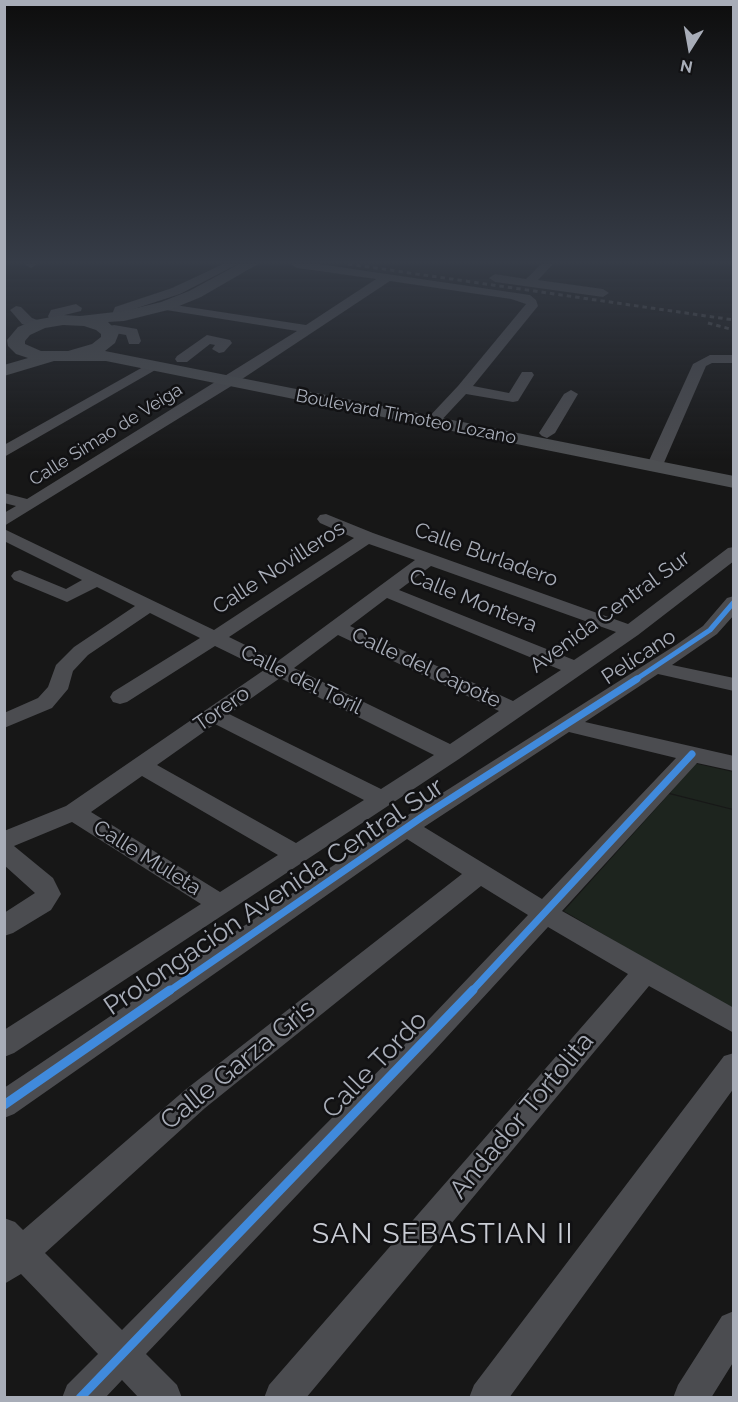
<!DOCTYPE html>
<html>
<head>
<meta charset="utf-8">
<style>
	body { margin:0 }
	#map { position:relative; width:738px; height:1402px; overflow:hidden; background:#171717; font-family:Raleway,sans-serif }
	canvas { display:block }
	.frame { position:absolute; inset:0; border:6px solid #a8adb8; pointer-events:none }
	.north { position:absolute; left:660px; top:18px; width:60px; height:60px; -webkit-text-stroke:4px #111113; paint-order:stroke; rotate:191deg; font-size:16px; font-weight:700; line-height:24px; text-align:center; color:#a8adb8 }
	.north::after { content:''; display:block; margin:auto; width:21px; height:27px; background:#a8adb8; clip-path:polygon(50% 0,100% 100%,50% 72%,0 100%) }
</style>
</head>
<body>
<div id="map">
<canvas width="738" height="1402"></canvas>
<div class="frame"></div>
<div class="north">N</div>
</div>
<script>
const context = document.querySelector('canvas').getContext('2d');
context.lineJoin = 'round';
function fillPath(path, color) { context.fillStyle = color; context.fill(path, 'evenodd'); }
const toPath = rows => new Path2D(rows.map(r => 'M' + r).join(''));
function trace(path, color, width, dash) { context.strokeStyle = color; context.lineWidth = width; context.lineCap = dash ? 'butt' : 'round'; context.setLineDash(dash || []); context.stroke(path); }
function write(font, color, halo, rows, align = 'center') {
  context.font = font + ' Raleway,sans-serif'; context.lineWidth = 5; context.setLineDash([]); context.textBaseline = 'middle'; context.strokeStyle = halo; context.fillStyle = color; for (const [text, x, y, turn = 0] of rows) {
    context.save(); context.translate(x, y); context.rotate((+turn || 0) * Math.PI / 180); context.textAlign = isNaN(turn) ? turn : align; if (halo) context.strokeText(text, 0, 0); context.fillText(text, 0, 0); context.restore();
  }
}
fillPath(toPath([
	[693,763,733,772,733,809,670,793],
	[669,794,733,810,733,1011,564,911]
]), '#1d241e');
fillPath(toPath([
	[24,264,37,264,31,268,24,264],
	[223,264,238,264,180,294,125,312,122,320,112,320,111,317,115,307,172,288,223,264],
	[291,264,319,264,530,295,536,300,538,306,473,386,509,393,522,372,532,372,534,375,518,401,513,402,466,394,437,425,427,425,424,422,427,419,458,386,526,304,511,299,390,281,233,385,4,526,4,513,16,506,4,503,4,493,27,499,297,331,166,310,162,309,160,306,162,303,306,325,376,279,297,268,291,264],
	[541,264,553,264,538,280,603,289,609,293,603,297,495,282,489,278,495,274,526,279,541,264],
	[76,304,82,308,81,311,61,316,63,321,61,324,51,324,48,316,51,310,76,304],
	[16,306,21,307,32,318,42,322,44,325,42,328,37,329,22,324,10,310,16,306],
	[114,325,137,329,141,341,139,344,129,344,126,335,109,332,107,329,109,326,114,325],
	[207,335,230,340,232,343,224,352,219,353,212,349,215,345,210,344,187,362,177,362,175,359,177,356,207,335],
	[710,355,734,355,734,363,712,363,706,366,663,465,661,468,649,468,647,465,693,364,710,355],
	[152,362,159,366,157,369,4,457,4,445,152,362],
	[571,390,578,394,555,433,547,438,542,436,539,433,564,394,571,390],
	[326,514,373,533,628,624,728,548,734,547,734,561,638,635,459,759,14,1053,4,1057,4,1030,201,904,72,822,14,846,53,878,61,894,51,910,13,933,4,936,4,913,35,893,4,865,4,831,66,806,264,670,215,646,127,702,120,704,113,702,110,697,113,692,200,638,150,613,88,655,73,671,68,689,52,708,4,728,4,713,38,698,48,687,56,665,74,647,135,606,97,587,67,602,14,580,11,576,14,572,20,570,66,589,82,580,4,541,4,529,214,630,354,538,320,523,317,519,320,515,326,514],
	[369,544,415,560,278,661,229,637,369,544],
	[431,566,616,632,574,660,399,590,431,566],
	[387,598,561,670,513,701,350,626,387,598],
	[338,635,499,711,450,744,294,668,338,635],
	[280,678,434,755,381,789,229,714,280,678],
	[215,724,364,800,296,843,157,765,215,724],
	[142,776,278,855,220,892,91,812,142,776],
	[734,596,734,615,717,634,672,665,734,678,734,691,658,674,585,722,734,756,734,771,697,763,562,911,734,1008,734,1033,649,986,306,1398,264,1398,269,1385,628,974,548,927,434,1051,146,1354,177,1385,182,1398,139,1398,122,1380,105,1398,62,1398,67,1385,98,1354,21,1274,4,1284,4,1218,15,1222,23,1230,185,1090,462,874,407,839,14,1114,4,1118,4,1088,414,811,676,645,703,626,727,598,734,596],
	[569,732,676,758,542,899,424,827,569,732],
	[481,886,528,915,414,1035,122,1330,45,1253,205,1108,481,886],
	[734,1053,734,1088,509,1398,469,1398,474,1385,724,1056,734,1053],
	[734,1311,734,1361,711,1398,673,1398,678,1385,722,1316,734,1311]
]), '#4b4c50');
fillPath(toPath([
	[239,264,258,264,201,297,172,309,124,321,108,322,119,333,115,343,105,351,734,476,734,488,106,361,54,361,4,376,4,365,28,358,16,354,8,346,7,340,18,327,35,320,63,315,80,316,124,311,161,302,189,291,239,264],
	[63,325,84,326,96,330,101,334,101,337,92,344,68,351,41,351,25,344,25,341,30,335,45,328,63,325]
]), '#4d4f52');
trace(toPath([
	[348,264,734,320],
	[708,323,734,330]
]), '#4b4c4f', 3, [4.5, 4]);
trace(toPath([
	[635,680,710,630,734,602]
]), '#408adc', 5);
trace(toPath([
	[168,992,422,817,637,679],
	[471,992,692,754]
]), '#408adc', 7);
trace(toPath([
	[4,1105,170,990],
	[80,1398,473,990]
]), '#408adc', 9);
const sky = context.createLinearGradient(0, 0, 0, 460);
sky.addColorStop(0, '#0d0d0d');
sky.addColorStop(0.57, '#363c47');
sky.addColorStop(1, '#363c4700');
context.fillStyle = sky;
context.fillRect(0, 0, 738, 460);
write('18px', '#a8adb8', '#111113', [
	["Boulevard Timoteo Lozano",406,417,11],
	["Calle Simao de Veiga",106,435,-32]
]);
write('21px', '#a8adb8', '#111113', [
	["Calle Burladero",486,555,20],
	["Calle Novilleros",279,568,-33],
	["Calle Montera",473,601,22],
	["Avenida Central Sur",610,612,-36],
	["Pelícano",639,657,-33],
	["Calle del Capote",426,668,25],
	["Calle del Toril",301,680,26],
	["Torero",222,709,-35],
	["Calle Muleta",147,858,32]
]);
write('26px', '#a8adb8', '#111113', [
	["Prolongación Avenida Central Sur",274,897,-34],
	["Calle Garza Gris",238,1065,-39],
	["Calle Tordo",375,1065,-46],
	["Andador Tortolita",522,1116,-50]
]);
context.letterSpacing = '1.5px';
write('28px', '#c9ccd4', '#111113', [
	["SAN SEBASTIAN II",443,1235]
]);
context.letterSpacing = '0px';
</script>
</body>
</html>
